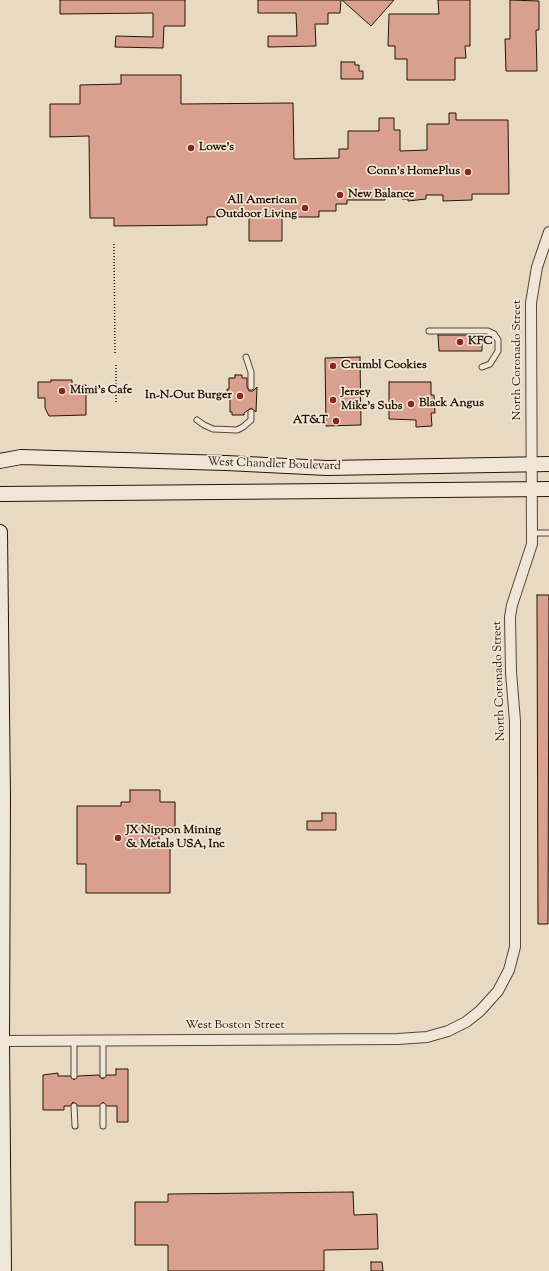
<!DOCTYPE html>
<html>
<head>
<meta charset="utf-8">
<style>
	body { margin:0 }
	canvas { display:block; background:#e8d9c2 }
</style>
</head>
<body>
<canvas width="549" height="1271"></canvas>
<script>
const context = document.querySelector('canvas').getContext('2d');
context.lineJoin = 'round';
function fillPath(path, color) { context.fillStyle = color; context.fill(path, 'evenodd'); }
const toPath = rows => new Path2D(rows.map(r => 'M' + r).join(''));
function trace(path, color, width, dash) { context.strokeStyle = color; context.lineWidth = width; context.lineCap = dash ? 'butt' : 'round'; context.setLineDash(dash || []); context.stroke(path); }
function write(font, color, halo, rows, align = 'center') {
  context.font = font + ' "Sorts Mill Goudy",serif'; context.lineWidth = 3.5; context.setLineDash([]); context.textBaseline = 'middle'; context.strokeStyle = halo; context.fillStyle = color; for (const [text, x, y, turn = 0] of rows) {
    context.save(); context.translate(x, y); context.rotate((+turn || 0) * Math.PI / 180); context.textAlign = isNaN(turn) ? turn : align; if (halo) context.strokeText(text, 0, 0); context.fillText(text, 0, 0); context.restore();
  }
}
const building = toPath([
	[60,0,185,0,185,26,164,26,163,48,115,47,116,36,153,37,153,13,60,14,60,0],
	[258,0,341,0,340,13,328,13,328,24,315,24,316,46,268,47,268,36,297,36,296,13,258,13,258,0],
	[342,0,394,0,371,26,342,0],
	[438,0,470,0,470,46,465,46,466,58,455,58,455,80,407,80,407,59,395,59,395,46,388,46,389,14,439,14,438,0],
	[510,0,539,1,539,30,536,30,537,71,506,71,505,39,510,39,510,0],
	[341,62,355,62,355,65,359,65,359,71,363,71,363,79,341,79,341,62],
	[121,75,181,75,181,104,293,103,294,159,339,158,339,149,348,149,348,131,379,131,379,118,394,118,394,130,400,130,400,151,427,150,427,124,449,124,449,113,456,113,456,120,508,120,509,194,472,194,472,200,443,201,443,195,426,195,426,199,408,201,408,199,402,199,402,194,385,195,385,200,347,200,347,204,336,204,336,211,319,211,319,217,282,217,282,241,249,241,249,216,207,217,207,225,114,226,114,218,90,218,89,136,50,137,50,104,80,104,80,85,121,84,121,75],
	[438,335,482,335,482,351,439,351,438,335],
	[360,357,361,425,326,426,325,358,360,357],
	[235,375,242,375,242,378,247,378,247,387,249,391,253,391,257,387,256,412,251,408,244,413,244,415,232,415,232,412,230,412,230,397,228,397,227,389,229,389,229,378,235,378,235,375],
	[51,380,72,380,72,385,86,385,86,415,49,416,45,408,45,398,38,398,38,382,51,382,51,380],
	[389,382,431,382,431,395,434,395,435,413,431,413,432,426,416,427,416,420,389,419,389,382],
	[537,595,549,595,548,924,538,924,537,595],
	[130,790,160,790,160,802,175,802,175,827,159,827,159,848,170,848,170,893,86,893,86,864,77,864,77,806,121,806,121,802,130,802,130,790],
	[322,813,336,813,336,830,307,830,307,821,322,821,322,813],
	[116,1069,128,1069,128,1122,117,1122,117,1106,107,1106,103,1102,99,1106,78,1106,73,1102,70,1106,64,1106,64,1110,43,1110,43,1075,58,1073,58,1076,70,1076,74,1080,78,1076,99,1075,100,1077,103,1079,107,1075,116,1075,116,1069],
	[353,1192,354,1215,377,1214,378,1249,324,1250,324,1271,168,1271,168,1245,135,1245,135,1202,168,1202,168,1194,353,1192],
	[371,1262,382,1262,383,1271,371,1271,371,1262]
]);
fillPath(building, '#d99f8f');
trace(building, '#281604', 1);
const service = toPath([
	[429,331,488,331,494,334,498,340,498,351,490,364,482,367],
	[246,357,251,372,251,387],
	[197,420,204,425,213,429,237,430,243,427,251,420,251,412],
	[533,533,549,533],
	[74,1040,74,1076],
	[103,1040,103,1075],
	[74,1106,75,1126],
	[103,1106,103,1126]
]);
const minor = toPath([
	[2,1041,398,1039,427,1037,448,1031,466,1022,480,1011,498,991,509,970,515,947,515,721,511,672,510,617,512,605,532,544,531,303,537,267,549,232]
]);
const secondary = toPath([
	[0,461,21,457,226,463,327,468,549,464],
	[0,494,549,489],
	[0,532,3,798,2,1041,4,1271]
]);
trace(service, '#584734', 7);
trace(minor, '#584734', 12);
trace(secondary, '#281604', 16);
trace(toPath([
	[114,244,115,354],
	[116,365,116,403]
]), '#281604', 1.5, [1, 2]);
trace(service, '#f0e6d7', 5);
trace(minor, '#f0e6d7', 10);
trace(secondary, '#f0e6d7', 14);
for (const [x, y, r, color] of [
	[191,148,4,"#8f2418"],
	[468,172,4,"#8f2418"],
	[340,195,4,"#8f2418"],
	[305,208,4,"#8f2418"],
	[460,342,4,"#8f2418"],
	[333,366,4,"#8f2418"],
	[62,391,4,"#8f2418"],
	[240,396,4,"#8f2418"],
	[333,400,4,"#8f2418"],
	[411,404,4,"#8f2418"],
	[336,421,4,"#8f2418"],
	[118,838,4,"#8f2418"]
]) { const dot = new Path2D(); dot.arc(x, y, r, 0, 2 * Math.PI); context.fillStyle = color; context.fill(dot); trace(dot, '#f0e6d7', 1.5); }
write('bold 12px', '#281604', '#f0e6d7', [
	["Lowe's",199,148],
	["Conn's HomePlus",460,172,"right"],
	["New Balance",348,195],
	["All American",297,201,"right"],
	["Outdoor Living",297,215,"right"],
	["KFC",468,342],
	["Crumbl Cookies",341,366],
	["Mimi's Cafe",70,391],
	["Jersey",341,393],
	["Mike's Subs",341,407],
	["In-N-Out Burger",232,396,"right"],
	["Black Angus",419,404],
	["AT&T",328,421,"right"],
	["JX Nippon Mining",126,831],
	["& Metals USA, Inc",126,845]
], 'left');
write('12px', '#281604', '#f0e6d7', [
	["North Coronado Street",518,360,-90],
	["West Chandler Boulevard",274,465,2],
	["North Coronado Street",500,681,-92],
	["West Boston Street",235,1026]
]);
</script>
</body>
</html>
